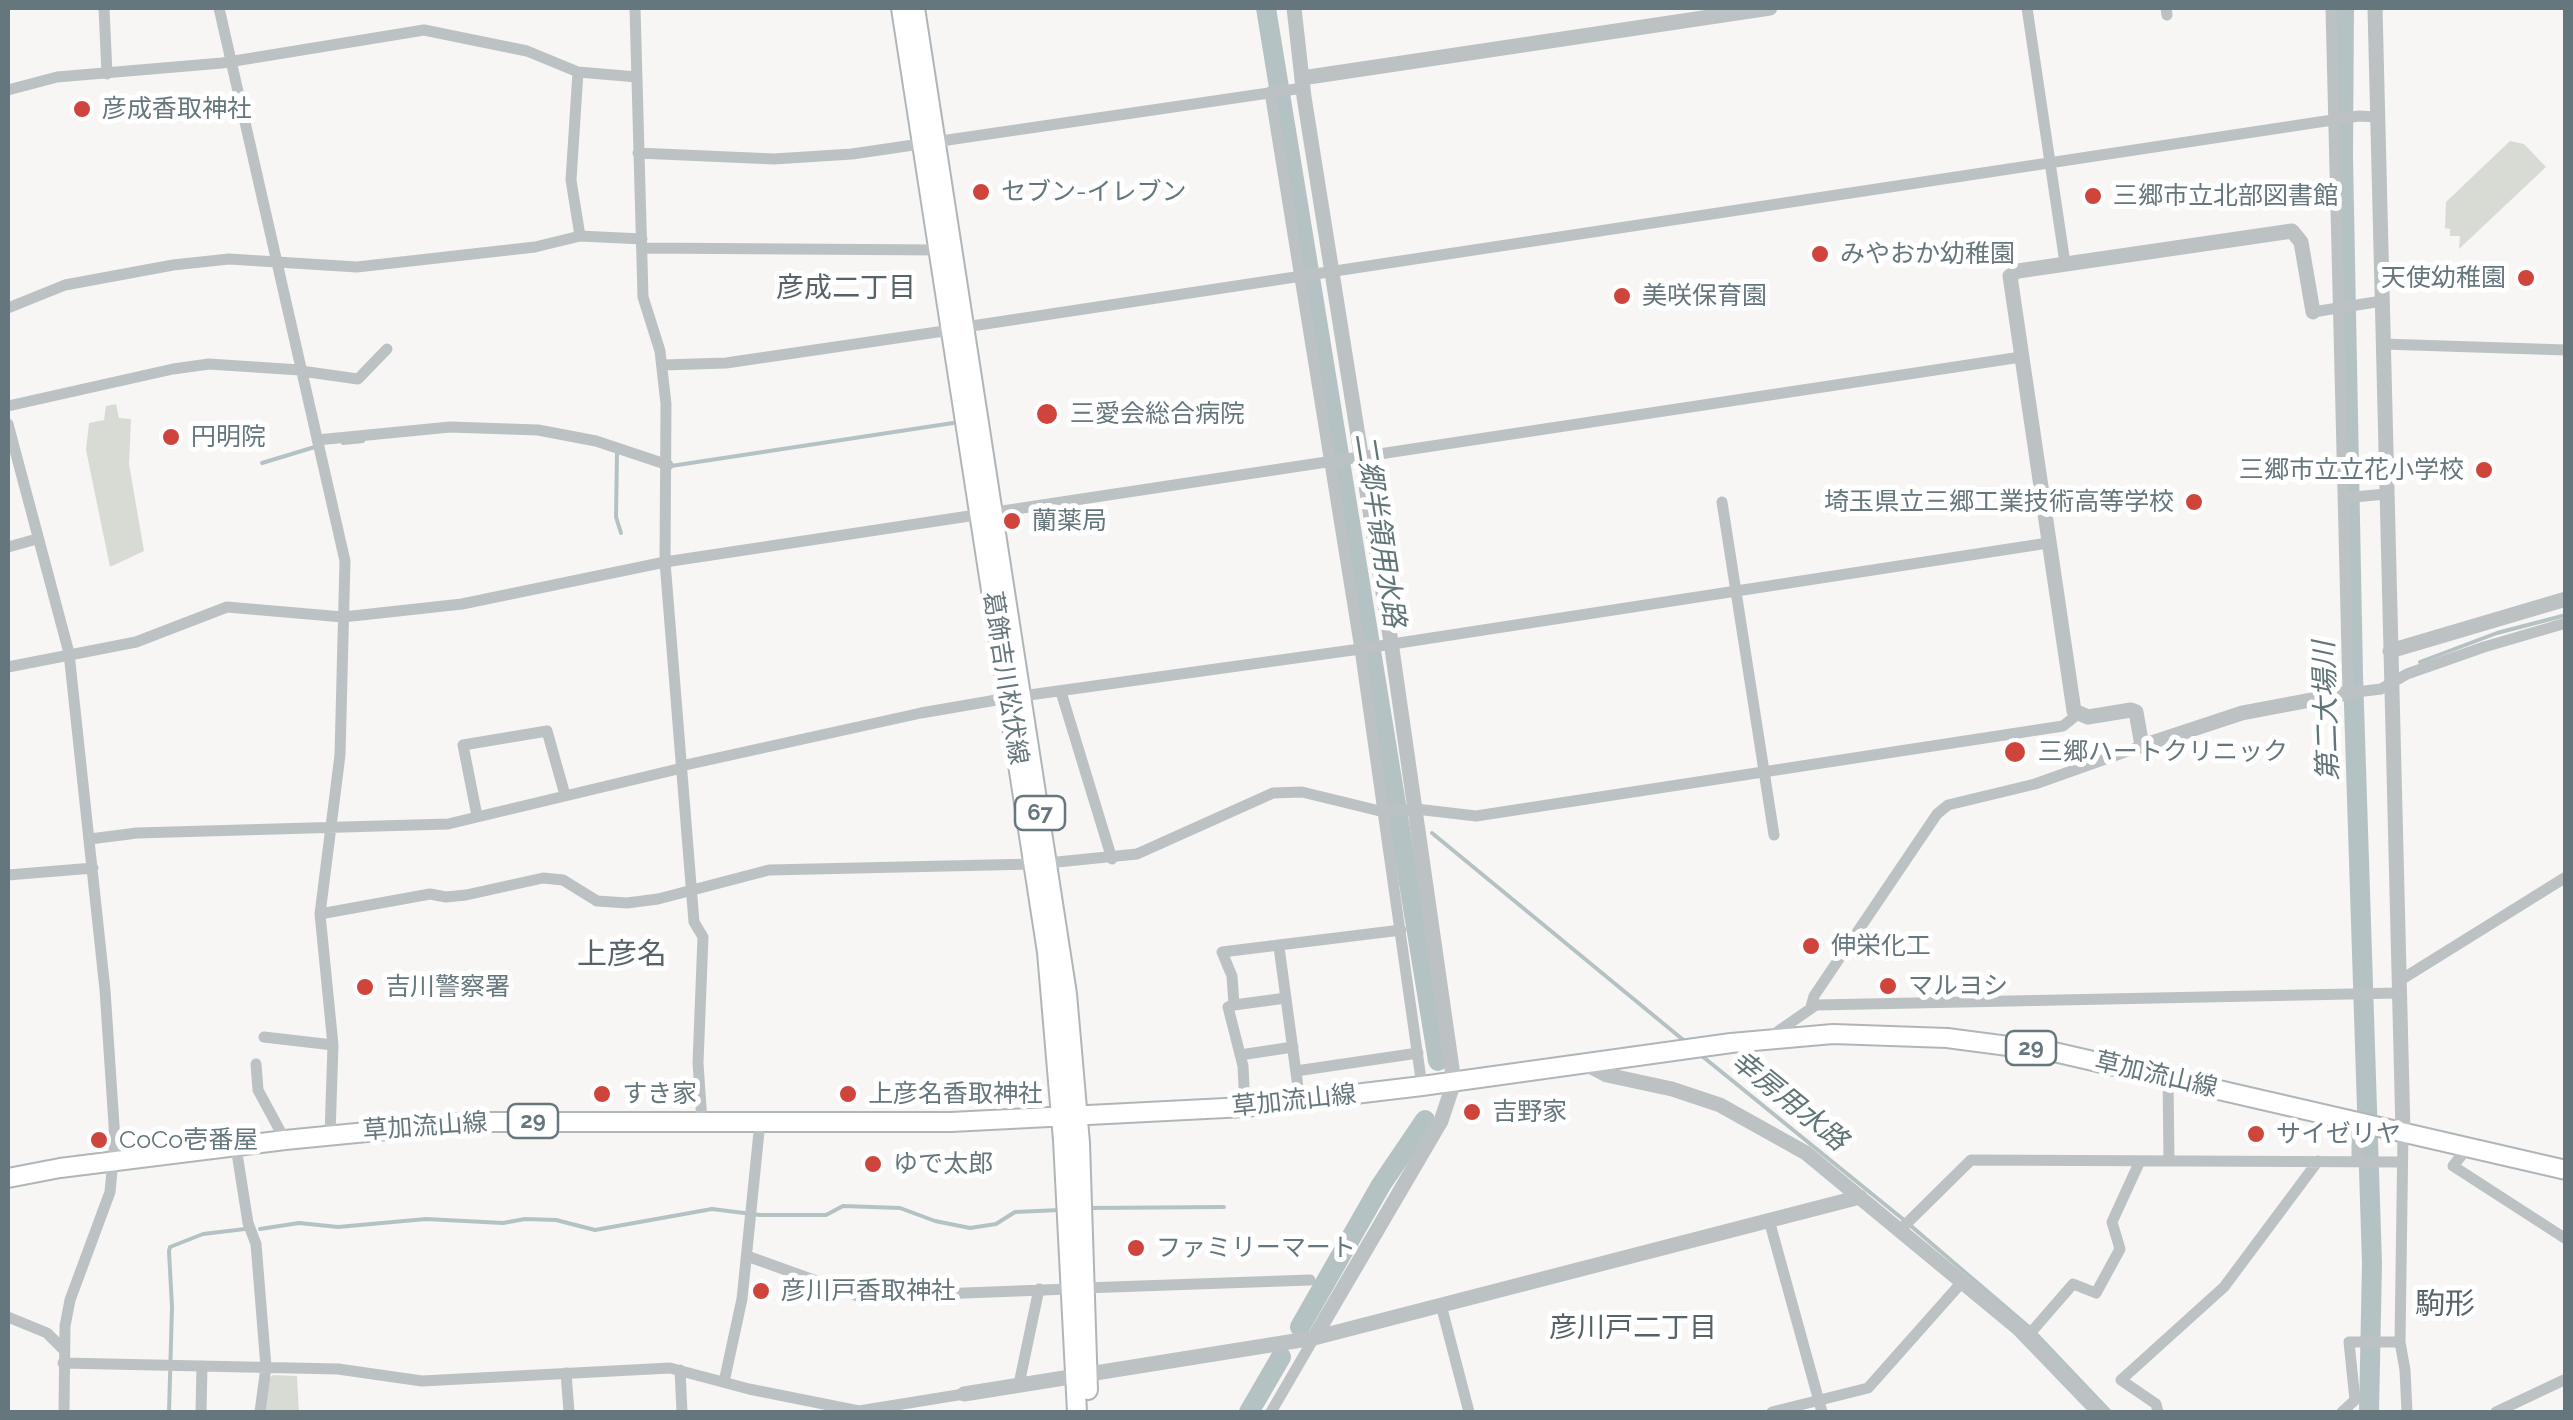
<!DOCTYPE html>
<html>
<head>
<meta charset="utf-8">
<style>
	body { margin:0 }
	#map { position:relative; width:2573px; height:1420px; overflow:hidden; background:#f7f6f4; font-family:Raleway,sans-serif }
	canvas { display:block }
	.frame { position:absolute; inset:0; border:10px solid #65767c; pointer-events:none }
</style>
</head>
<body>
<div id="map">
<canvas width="2573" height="1420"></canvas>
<div class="frame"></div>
</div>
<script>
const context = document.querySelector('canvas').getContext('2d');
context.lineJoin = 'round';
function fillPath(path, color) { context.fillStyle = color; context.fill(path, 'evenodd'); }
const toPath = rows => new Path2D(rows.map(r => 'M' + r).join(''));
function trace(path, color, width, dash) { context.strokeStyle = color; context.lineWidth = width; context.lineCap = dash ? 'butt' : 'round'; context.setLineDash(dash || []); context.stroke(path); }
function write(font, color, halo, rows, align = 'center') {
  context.font = font + ' Raleway,"Noto Sans JP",sans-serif'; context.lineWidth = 10; context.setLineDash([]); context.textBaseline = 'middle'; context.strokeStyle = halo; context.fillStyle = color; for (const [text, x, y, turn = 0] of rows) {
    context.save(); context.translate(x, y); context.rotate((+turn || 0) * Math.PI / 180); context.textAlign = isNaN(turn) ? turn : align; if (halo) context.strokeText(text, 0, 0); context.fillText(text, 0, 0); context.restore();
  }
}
fillPath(toPath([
	[2510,141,2524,144,2546,167,2459,249,2460,236,2450,236,2450,229,2445,228,2446,202],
	[116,404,119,418,131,419,129,464,144,551,110,567,86,450,89,423,104,420,106,406],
	[273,1375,297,1376,299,1412,265,1412,269,1378]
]), '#d8dbd4');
trace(toPath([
	[343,443,363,441],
	[617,453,616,517,621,533],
	[262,463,318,446],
	[671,466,953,423],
	[2420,662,2497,633,2566,615],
	[1432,833,1687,1043],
	[1702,1056,1904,1220],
	[1089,1208,1224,1207],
	[1911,1226,2029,1327],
	[260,1229,299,1223,338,1227,426,1219,503,1223,525,1219,556,1220,595,1230,712,1209,760,1215,826,1215,843,1206,900,1208,935,1221,970,1228,996,1224,1015,1212,1060,1210],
	[2036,1334,2110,1412],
	[169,1412,172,1307,169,1251,170,1247,203,1234,245,1229]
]), '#b5c2c4', 4);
trace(toPath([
	[1266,8,1438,1061],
	[2344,8,2343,156,2353,675,2372,1263,2369,1412],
	[1300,1327,1381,1185,1425,1120],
	[1249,1412,1281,1357]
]), '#b5c2c4', 20);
const primary = toPath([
	[901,8,1047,952,1063,1140,1077,1412],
	[915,8,1067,994,1080,1143,1088,1390],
	[8,1178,60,1168,285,1140,469,1122,951,1122,1245,1107,1422,1086,1731,1043,1833,1034,1947,1038,2054,1052,2566,1170]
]);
trace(primary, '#b0b6b8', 22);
trace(toPath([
	[104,8,107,74],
	[219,8,345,561,340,755,320,914,333,1045,330,1135],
	[635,8,643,297,660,351,666,404,665,562,694,922,703,937,698,1063,702,1122],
	[2027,8,2065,263],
	[2166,8,2167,15],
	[2331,8,2348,693,2381,689,2407,674,2484,647,2566,623],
	[578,72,571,180,580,236],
	[8,90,57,77,222,63,424,30,527,51,578,72,637,77],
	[1270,92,1360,649,1422,1086],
	[638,153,774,159,852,154,1303,88],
	[642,248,940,250],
	[8,308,65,285,173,265,229,259,357,267,535,247,580,236,642,239],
	[2313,312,2382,301],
	[965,327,2359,116,2378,117],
	[2383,344,2566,350],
	[663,365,726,363,951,330],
	[301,371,358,379,387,349],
	[8,406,173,369,209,364,300,370],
	[8,424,69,653,105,990,115,1140,110,1192,70,1300,65,1326,64,1412],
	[317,440,450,427,538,430,596,441,668,465],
	[2343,498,2386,494],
	[1722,502,1774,835],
	[8,547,37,539],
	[8,667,136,642,227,607,343,617,462,604,665,562,2021,357],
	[1061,692,1112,859],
	[1022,696,1360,649,2048,543],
	[681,766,921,713,1008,698],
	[477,816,463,745,547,731,565,795],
	[90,839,137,833,448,824,682,768],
	[1047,863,1137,854,1273,793,1302,792,1384,812,1416,809,1476,816,2063,726,2078,714],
	[8,875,93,868],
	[320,914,430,894,446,897,466,895,543,878,563,880,597,901,627,903,658,899,769,870,1034,864],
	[1279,947,1300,1102],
	[2399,981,2566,877],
	[1234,1005,1286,998],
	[1811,1007,1814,996,1937,814,1948,805,2035,784,2142,746],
	[264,1037,333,1045],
	[1767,1039,1816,1005,2399,993],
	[1240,1055,1293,1047],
	[256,1064,258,1090,285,1140],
	[1296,1071,1418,1053],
	[2168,1078,2169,1161],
	[1245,1107,1243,1066,1228,1007,1234,1005,1232,976,1222,952,1401,930],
	[2403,1132,2400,1342,2405,1370,2407,1412],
	[236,1147,248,1223,256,1244,266,1367,260,1412],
	[2468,1147,2453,1166,2566,1239],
	[2357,1162,2357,1121],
	[1769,1220,1822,1412],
	[1900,1230,1971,1160,2401,1162],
	[747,1256,861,1297,1069,1289],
	[1084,1288,1310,1280],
	[1441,1305,1469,1412],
	[8,1317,47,1333,63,1349],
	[2027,1337,2073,1284,2096,1293,2120,1249,2112,1222,2140,1161],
	[63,1363,338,1369,422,1381,670,1368,749,1389,859,1411,964,1394],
	[680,1370,682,1412],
	[566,1373,569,1412],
	[724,1382,742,1299,760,1122],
	[1019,1384,1039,1289],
	[201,1412,202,1366],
	[1271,1412,1314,1338],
	[1772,1412,1868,1388,1963,1281],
	[2158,1412,2156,1404,2121,1380,2224,1287,2318,1161],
	[2342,1412,2355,1400,2349,1342,2400,1342],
	[2496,1412,2566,1379]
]), '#bcc2c4', 11);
trace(toPath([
	[1294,8,1304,97,1392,649,1454,1082,1441,1121,1314,1338],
	[2375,8,2403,1132],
	[1302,78,1770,8],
	[2313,312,2301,242,2292,231,2018,271,2010,276,2074,711,2088,717,2131,710,2136,712,2142,746,2242,713,2348,693],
	[2390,651,2566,599],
	[1584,1063,1607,1075,1672,1089,1720,1105,1806,1153,2019,1329,2099,1412],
	[964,1394,1314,1338,1860,1197]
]), '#bcc2c4', 15);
trace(primary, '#fff', 18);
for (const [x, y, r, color] of [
	[82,109,10,"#cf453c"],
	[981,192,10,"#cf453c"],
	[2093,196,10,"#cf453c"],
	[1820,254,10,"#cf453c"],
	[2526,278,10,"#cf453c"],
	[1622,296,10,"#cf453c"],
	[1047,414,12,"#cf453c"],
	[171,437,10,"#cf453c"],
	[2484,470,10,"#cf453c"],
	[2194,502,10,"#cf453c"],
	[1012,521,10,"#cf453c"],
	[2015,752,12,"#cf453c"],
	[1811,946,10,"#cf453c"],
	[1888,986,10,"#cf453c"],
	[365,987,10,"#cf453c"],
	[602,1094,10,"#cf453c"],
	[848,1094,10,"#cf453c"],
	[1472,1112,10,"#cf453c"],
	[2256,1134,10,"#cf453c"],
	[99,1140,10,"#cf453c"],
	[873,1164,10,"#cf453c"],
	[1136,1248,10,"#cf453c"],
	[761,1291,10,"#cf453c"]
]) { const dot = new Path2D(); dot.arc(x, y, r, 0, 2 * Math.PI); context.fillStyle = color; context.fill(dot); trace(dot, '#fff', 4); }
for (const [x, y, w] of [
	[1040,813,50],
	[2031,1048,50],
	[533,1121,50]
]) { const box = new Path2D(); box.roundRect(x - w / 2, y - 17, w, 34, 8); context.fillStyle = '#fff'; context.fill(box); trace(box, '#65767c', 2.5); }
write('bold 22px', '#65767c', null, [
	["67",1040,813],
	["29",2031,1048],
	["29",533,1121]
]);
write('25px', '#65767c', '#fff', [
	["彦成香取神社",102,109],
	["セブン-イレブン",1001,192],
	["三郷市立北部図書館",2113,196],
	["みやおか幼稚園",1840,254],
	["天使幼稚園",2506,278,"right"],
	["美咲保育園",1642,296],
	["三愛会総合病院",1070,414],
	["円明院",191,437],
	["三郷市立立花小学校",2464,470,"right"],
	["埼玉県立三郷工業技術高等学校",2174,502,"right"],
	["蘭薬局",1032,521],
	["三郷ハートクリニック",2038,752],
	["伸栄化工",1831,946],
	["マルヨシ",1908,986],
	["吉川警察署",385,987],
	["すき家",622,1094],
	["上彦名香取神社",868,1094],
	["吉野家",1492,1112],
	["サイゼリヤ",2276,1134],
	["CoCo壱番屋",119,1140],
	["ゆで太郎",893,1164],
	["ファミリーマート",1156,1248],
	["彦川戸香取神社",781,1291]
], 'left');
write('25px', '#65767c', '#fff', [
	["葛飾吉川松伏線",1005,678,81],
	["草加流山線",2156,1075,13],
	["草加流山線",1294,1101,-6],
	["草加流山線",425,1127,-4]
]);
write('28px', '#566368', '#fff', [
	["彦成二丁目",846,289],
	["彦川戸二丁目",1633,1329]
]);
write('italic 28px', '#607577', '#fff', [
	["二郷半領用水路",1379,530,81],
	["第二大場川",2327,711,-92],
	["幸房用水路",1789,1101,39]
]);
write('30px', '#566368', '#fff', [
	["上彦名",622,955],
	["駒形",2445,1305]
]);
</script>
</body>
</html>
